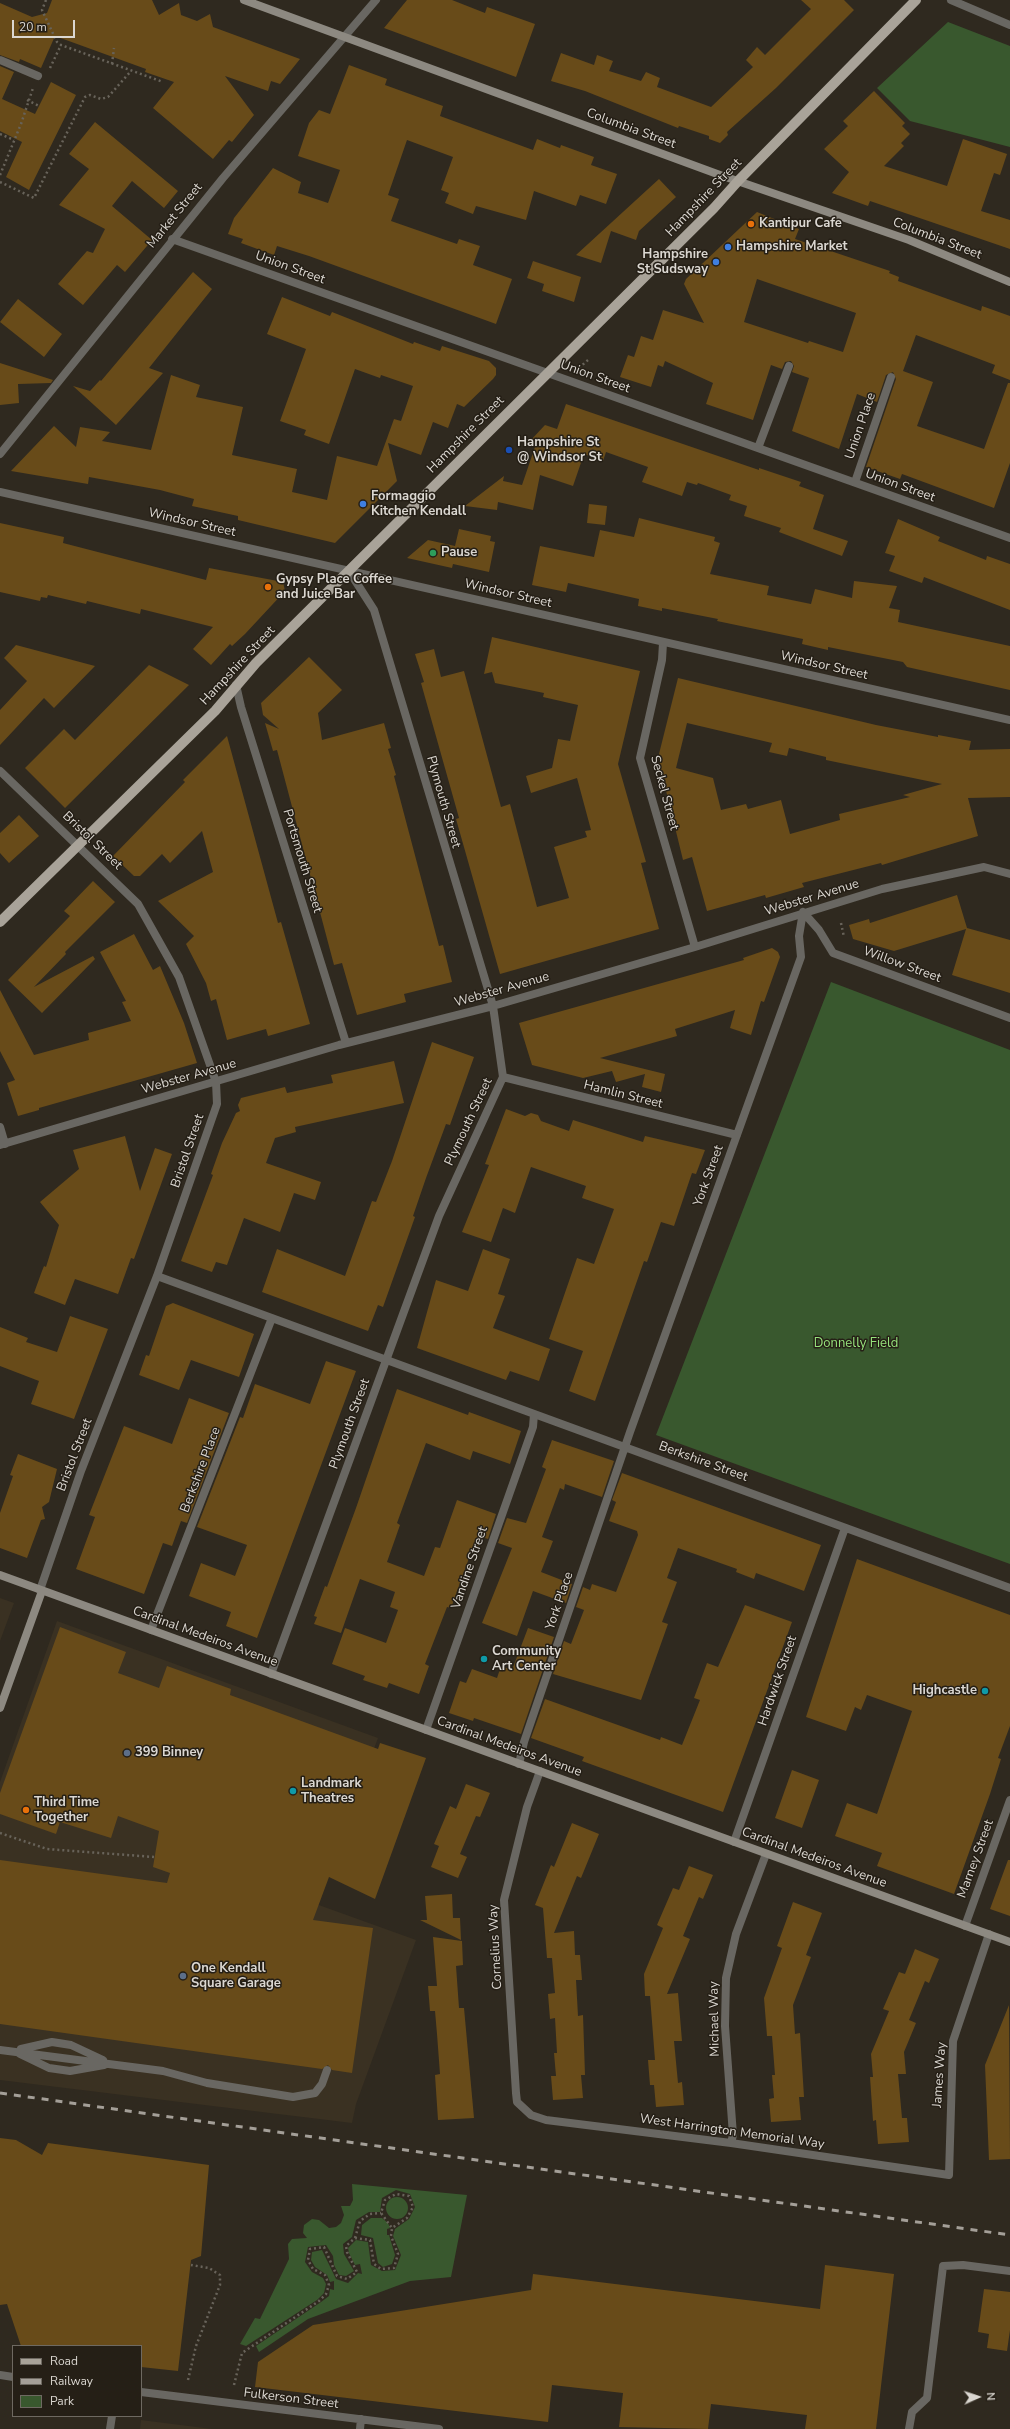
<!DOCTYPE html>
<html>
<head>
<meta charset="utf-8">
<style>
	body { margin:0 }
	#map { position:relative; width:1010px; height:2429px; overflow:hidden; background:#2f291f; font-family:"Nunito Sans",sans-serif }
	canvas { display:block }
	.legend { position:absolute; left:12px; top:2345px; width:130px; height:72px; box-sizing:border-box; background:#251f16; border:1px solid #6e6961; margin:0; padding:5px 7px; list-style:none; font-size:12px; color:#dbd7d1 }
	.legend li { display:flex; align-items:center; gap:8px; height:20px }
	.legend b { width:20px; border:1px solid #6e6961 }
	.north { position:absolute; left:958px; top:2377px; width:40px; height:40px; -webkit-text-stroke:3px #251f16; paint-order:stroke; rotate:87deg; font-size:11px; font-weight:700; line-height:16px; text-align:center; color:#dbd7d1 }
	.north::after { content:''; display:block; margin:auto; width:14px; height:18px; background:#dbd7d1; clip-path:polygon(50% 0,100% 100%,50% 72%,0 100%) }
	.scale { position:absolute; left:12px; top:20px; width:63px; height:18px; box-sizing:border-box; border:2px solid #dbd7d1; border-top:0; padding-left:5px; font-size:12px; line-height:14px; white-space:nowrap; color:#dbd7d1; -webkit-text-stroke:3px #251f16; paint-order:stroke }
</style>
</head>
<body>
<div id="map">
<canvas width="1010" height="2429"></canvas>
<ul class="legend">
<li><b style="height:5px;background:#a9a399"></b>Road</li>
<li><b style="height:5px;background:#a49f98"></b>Railway</li>
<li><b style="height:11px;background:#39582e"></b>Park</li>
</ul>
<div class="north">N</div>
<div class="scale">20 m</div>
</div>
<script>
const context = document.querySelector('canvas').getContext('2d');
context.lineJoin = 'round';
function fillPath(path, color) { context.fillStyle = color; context.fill(path, 'evenodd'); }
const toPath = rows => new Path2D(rows.map(r => 'M' + r).join(''));
function trace(path, color, width, dash) { context.strokeStyle = color; context.lineWidth = width; context.lineCap = dash ? 'butt' : 'round'; context.setLineDash(dash || []); context.stroke(path); }
function write(font, color, halo, rows, align = 'center') {
  context.font = font + ' "Nunito Sans",sans-serif'; context.lineWidth = 3; context.setLineDash([]); context.textBaseline = 'middle'; context.strokeStyle = halo; context.fillStyle = color; for (const [text, x, y, turn = 0] of rows) {
    context.save(); context.translate(x, y); context.rotate((+turn || 0) * Math.PI / 180); context.textAlign = isNaN(turn) ? turn : align; if (halo) context.strokeText(text, 0, 0); context.fillText(text, 0, 0); context.restore();
  }
}
fillPath(toPath([
	[0,1598,14,1603,0,1641],
	[57,1621,378,1738,316,1904,416,1940,356,2104,352,2123,0,2080,0,1782],
	[141,2420,212,2429,140,2429]
]), '#3a3122');
fillPath(toPath([
	[948,22,1010,46,1010,147,910,121,877,88],
	[831,982,1010,1050,1010,1564,656,1435],
	[352,2184,467,2195,451,2277,410,2281,308,2319,259,2352,256,2346,321,2302,329,2296,330,2289,334,2290,334,2281,330,2282,327,2275,315,2267,311,2260,312,2252,322,2250,336,2279,348,2283,358,2273,362,2274,360,2264,355,2265,349,2253,348,2248,356,2240,368,2242,371,2265,382,2271,395,2270,401,2255,393,2236,395,2229,409,2219,415,2207,410,2194,396,2190,382,2198,380,2212,369,2212,356,2220,352,2237,343,2244,344,2254,354,2271,346,2276,339,2275,334,2265,333,2256,326,2245,308,2247,305,2262,312,2272,323,2278,326,2284,324,2293,317,2300,246,2346,240,2344,255,2318,260,2319,289,2259,288,2244,292,2239,307,2238,303,2233,304,2225,312,2219,319,2220,329,2228,336,2227,341,2223,344,2215,341,2206,350,2206,353,2200],
	'386 2208a11 11 0 1 1 22 0a11 11 0 1 1-22 0Z',
	[371,2218,382,2218,388,2223,390,2228,387,2229,387,2235,389,2235,395,2255,392,2264,383,2267,378,2263,373,2238,361,2235,362,2225]
]), '#39582e');
fillPath(toPath([
	[52,0,152,0,159,15,179,3,181,15,197,21,210,14,213,27,300,59,280,84,271,81,268,91,225,76,254,115,232,142,229,140,213,159,153,108,174,82,145,72,146,69,55,36,41,68,20,59,19,62,0,55,0,3,32,17,47,13],
	[407,0,452,0,485,13,487,7,535,24,516,77,384,28],
	[801,0,844,0,854,10,776,88,727,132,728,135,720,143,709,139,709,136,679,126,678,128,585,91,551,81,561,53,594,65,597,55,613,61,609,71,641,81,646,72,660,78,657,87,711,107,753,67,746,60,757,47,765,55,811,9],
	[349,65,387,79,385,85,443,106,440,116,533,150,537,139,560,148,561,145,594,157,591,165,617,174,606,204,580,195,576,206,534,191,526,220,476,206,473,214,445,203,449,193,441,190,453,157,407,140,388,195,399,199,391,221,457,244,459,239,480,246,473,265,512,279,496,324,309,256,277,246,274,255,241,243,243,239,228,234,234,218,273,168,301,182,298,193,328,203,340,170,298,156,309,123,319,110,330,114],
	[0,66,14,72,2,99,35,114,51,82,76,95,29,190,6,177,22,142,0,131],
	[874,91,905,123,902,126,910,134,901,143,904,146,884,166,947,186,963,139,1007,154,1000,175,994,173,981,211,1010,220,1010,249,870,201,868,206,832,193,849,172,824,149,848,126,843,121],
	[95,122,178,191,164,208,132,181,112,206,152,240,125,272,117,265,83,305,58,284,87,251,93,253,105,229,59,205,89,169,69,154],
	[659,179,676,197,639,231,636,240,611,231,601,263,576,255],
	[757,212,799,229,795,239,890,271,889,273,899,277,898,281,981,311,982,306,1010,316,1010,380,992,373,995,365,916,335,903,371,933,382,917,426,984,449,1008,383,1010,383,1010,463,994,508,902,474,900,479,866,467,896,379,893,372,886,375,877,402,857,394,839,449,792,431,809,378,792,372,794,366,791,361,785,362,782,369,771,365,753,420,706,404,713,383,665,361,663,367,658,365,651,387,620,377,628,355,634,357,641,336,653,340,663,310,704,323,684,284,686,279],
	[757,279,856,313,843,352,809,341,808,343,744,322],
	[533,261,581,277,574,302,542,291,544,284,527,278],
	[193,272,212,289,149,368,163,373,116,425,73,386,90,391,100,380,101,381],
	[282,297,330,316,332,312,413,344,414,342,440,351,442,346,489,361,496,368,496,375,493,379,464,407,457,404,448,428,433,422,421,455,388,443,397,481,335,543,238,520,238,516,192,506,194,499,160,490,89,477,88,484,11,471,54,426,76,447,80,427,110,432,102,441,151,450,171,375,200,385,196,397,243,407,232,455,297,469,292,492,327,500,337,456,377,466,394,419,401,421,413,386,381,375,380,378,355,369,329,444,304,435,306,430,280,421,306,349,267,334],
	[18,299,62,334,44,357,0,322],
	[0,363,53,380,51,383,18,384,19,403,0,405],
	[566,404,759,470,759,468,801,482,799,486,824,495,813,529,848,541,842,556,779,532,781,528,744,516,747,506,729,500,731,495,698,483,697,485,687,482,682,496,642,482,648,467,606,452,603,461,584,454,573,486,540,475,533,510,498,502,497,510,465,506,504,476,503,481,522,485,536,444,530,441,545,425,557,429],
	[589,504,607,506,605,525,587,523],
	[639,518,715,537,714,541,720,543,710,574,769,586,767,595,811,604,815,589,852,598,854,581,897,586,889,608,900,610,898,622,1010,646,1010,690,907,667,903,662,828,647,828,650,802,644,803,639,717,621,718,619,662,608,662,611,638,606,639,599,568,583,566,592,532,585,540,546,594,557,600,530,634,537],
	[898,519,940,537,938,541,986,560,987,556,1010,564,1010,610,924,577,922,583,889,571,895,556,885,553],
	[0,523,64,537,63,543,206,580,209,568,283,582,285,591,245,634,232,646,230,644,211,665,193,649,213,627,141,609,140,614,87,601,86,604,48,595,47,598,41,597,40,601,0,592],
	[459,529,491,536,490,541,495,542,489,572,453,564,452,568,407,558,428,540,455,546],
	[492,637,640,671,618,764,646,862,641,863,659,929,500,974,456,819,459,818,421,683,424,682,415,654,434,649,441,677,464,671,501,807,510,804,537,907,569,898,554,847,587,837,585,831,591,830,577,778,531,793,526,776,552,768,558,739,570,741,578,705,543,697,544,693,495,683,492,672,484,674],
	[16,645,95,666,54,708,44,698,0,745,0,710,27,681,4,658],
	[309,657,342,690,318,713,322,740,384,723,391,748,388,749,396,775,394,776,439,946,443,945,452,982,404,994,406,1002,357,1015,342,963,334,965,277,750,273,751,265,723,279,729,263,715,261,703],
	[149,665,189,685,65,808,25,768,64,729,75,740],
	[678,678,876,725,938,737,938,735,971,741,969,750,1010,749,1010,797,968,798,978,836,882,865,881,863,802,883,804,887,766,898,765,895,707,911,692,857,683,860,658,758],
	[687,723,772,743,769,752,787,756,789,748,826,757,826,760,942,784,903,795,910,797,839,814,840,820,790,834,781,800,748,809,746,804,721,810,713,778,676,768],
	[227,736,278,923,281,922,310,1024,268,1036,266,1029,227,1040,216,999,211,1001,206,983,186,944,194,936,158,901,213,872,202,831,170,863,162,854,140,876,134,876,113,856,185,782,183,780],
	[19,815,39,836,9,863,0,853,0,833],
	[93,881,115,902,65,952,66,954,34,987,93,956,95,959,42,1013,8,980,70,916,64,911],
	[957,895,967,928,1010,940,1010,993,952,975,966,929,894,951,853,939,849,925,869,919,870,923],
	[134,934,153,970,160,966,184,1023,197,1063,39,1108,39,1110,18,1116,7,1083,15,1080,0,1051,0,990,34,1055,89,1040,88,1033,131,1021,122,1002,126,1001,100,952],
	[772,948,778,952,780,957,764,1002,761,1001,751,1035,730,1028,735,1010,675,1029,677,1036,600,1058,665,1074,661,1092,642,1087,645,1074,616,1082,612,1071,583,1078,532,1065,519,1023,744,960,743,958],
	[432,1042,474,1057,450,1125,446,1124,426,1178,413,1216,415,1217,383,1307,378,1305,368,1331,262,1292,277,1249,345,1276,372,1201,376,1202,392,1161],
	[394,1061,404,1103,295,1127,296,1132,275,1138,266,1163,321,1182,315,1200,294,1193,280,1232,244,1218,227,1265,216,1262,212,1272,181,1261,213,1175,211,1174,222,1143,236,1113,240,1111,238,1105,241,1098,285,1087,287,1093,333,1083,331,1075],
	[506,1109,525,1116,531,1113,538,1115,541,1121,569,1131,573,1120,643,1142,645,1136,705,1150,696,1174,692,1173,674,1226,661,1222,647,1262,644,1261,595,1401,569,1391,583,1351,549,1339,577,1258,594,1264,614,1209,582,1198,586,1186,531,1167,515,1213,503,1208,491,1242,462,1232,489,1165,485,1164],
	[125,1136,140,1191,155,1148,172,1154,134,1259,131,1258,118,1294,75,1279,65,1305,34,1293,42,1271,44,1266,46,1267,59,1225,40,1202,79,1169,73,1150],
	[483,1249,510,1259,498,1294,505,1296,493,1328,550,1349,539,1381,510,1371,506,1380,417,1348,436,1280,468,1291],
	[173,1303,254,1334,239,1377,191,1360,179,1390,139,1375,146,1355,149,1356,166,1306],
	[70,1316,108,1329,74,1419,31,1404,39,1381,0,1366,0,1327,28,1338,26,1342,57,1352],
	[326,1361,356,1371,257,1638,226,1626,231,1612,189,1596,201,1563,235,1576,247,1545,197,1527,240,1417,243,1418,255,1384,310,1404],
	[397,1389,468,1415,469,1412,521,1431,510,1464,473,1451,470,1460,426,1443,397,1523,400,1525,387,1562,424,1576,435,1547,440,1548,457,1500,496,1514,488,1539,482,1537,478,1549,473,1547,451,1608,447,1607,425,1664,429,1666,419,1694,389,1683,387,1688,363,1680,365,1676,332,1664,345,1628,386,1643,398,1610,390,1607,395,1592,360,1579,341,1633,314,1624,317,1617,314,1616,325,1586,327,1587,356,1508],
	[189,1398,229,1413,187,1523,181,1521,172,1546,163,1543,144,1594,76,1569,95,1517,89,1515,124,1426,172,1444],
	[552,1440,614,1461,602,1497,565,1484,564,1490,560,1488,542,1537,553,1541,541,1572,572,1584,566,1603,533,1591,517,1636,482,1623,512,1548,498,1543,507,1518,526,1523,546,1469,542,1467],
	[18,1454,57,1469,49,1502,42,1507,45,1519,41,1520,27,1558,0,1548,0,1513,13,1476,10,1475],
	[622,1473,821,1545,804,1591,756,1573,754,1579,736,1572,737,1569,678,1548,667,1578,677,1582,662,1622,668,1624,641,1700,553,1674,564,1641,571,1644,584,1610,576,1607,583,1587,590,1590,592,1584,616,1592,638,1535,637,1531,609,1521,616,1502,612,1500],
	[857,1559,1010,1615,1010,1726,998,1758,1001,1759,990,1794,954,1894,877,1866,882,1853,835,1836,847,1803,877,1814,912,1711,867,1695,861,1710,855,1707,846,1731,806,1717],
	[745,1605,792,1622,723,1812,582,1761,584,1757,531,1738,545,1699,660,1740,661,1737,682,1745,700,1700,694,1698,707,1663,718,1667],
	[60,1627,126,1652,118,1673,159,1688,167,1666,231,1689,230,1695,378,1749,380,1743,426,1758,375,1899,329,1877,313,1920,373,1928,352,2073,332,2070,328,2065,322,2069,0,2024,0,1860,167,1883,170,1873,153,1867,159,1831,118,1816,111,1838,60,1822,56,1834,0,1814,0,1793],
	[528,1628,554,1637,521,1734,474,1718,473,1721,449,1713,460,1681,466,1683,472,1669,497,1678,501,1666,512,1670],
	[792,1770,819,1780,802,1828,775,1818],
	[466,1784,490,1793,480,1817,476,1816,460,1854,467,1857,458,1878,431,1867,439,1846,434,1844,450,1806,456,1809],
	[572,1823,599,1834,581,1878,577,1876,554,1933,574,1931,575,1955,580,1955,582,1980,576,1980,578,2016,583,2015,585,2075,581,2075,583,2098,553,2100,551,2076,556,2076,554,2053,557,2053,555,2018,550,2019,548,1994,555,1993,552,1958,547,1958,543,1908,535,1905,551,1865,554,1867],
	[1008,1860,1010,1860,1010,1916,990,1909],
	[689,1866,713,1875,703,1899,699,1897,683,1936,690,1939,667,1994,678,1993,682,2041,674,2041,678,2083,682,2082,684,2105,656,2107,654,2085,650,2085,648,2060,655,2060,650,1996,645,1996,644,1974,663,1928,657,1925,673,1888,679,1890],
	[452,1894,453,1918,460,1918,461,1940,420,1920,427,1920,425,1896],
	[793,1902,822,1913,806,1955,811,1957,793,2005,795,2034,800,2033,804,2097,799,2097,801,2120,771,2122,769,2099,774,2098,772,2075,775,2075,772,2036,767,2036,764,1998,782,1948,777,1946],
	[433,1937,462,1941,463,1965,456,1966,459,2008,464,2008,474,2118,438,2120,435,2075,440,2074,437,2034,435,2011,430,2011,428,1986,437,1986],
	[915,1949,939,1959,929,1983,925,1981,909,2020,916,2023,904,2052,906,2074,898,2074,902,2118,907,2118,909,2142,878,2144,876,2120,873,2121,870,2077,873,2077,871,2054,889,2011,883,2009,899,1972,905,1974],
	[1009,2005,1010,2159,989,2160,985,2065],
	[0,2138,16,2140,42,2155,48,2143,209,2165,201,2256,191,2260,178,2371,141,2367,141,2346,21,2346,7,2304,0,2305],
	[825,2265,894,2274,876,2429,805,2429,807,2415,711,2404,708,2429,619,2427,623,2393,552,2385,548,2422,255,2387,258,2362,313,2325,531,2290,533,2274,820,2309],
	[984,2289,1010,2292,1010,2330,1007,2351,987,2348,989,2334,978,2332]
]), '#684b19');
trace(toPath([
	[46,0,42,10,57,42,61,45,163,82],
	[112,64,114,48],
	[50,68,61,45],
	[27,100,39,106],
	[0,134,14,140],
	[0,175,21,124,33,88],
	[0,182,34,198,85,97,90,95,101,99,108,97,131,71],
	[579,368,588,360],
	[841,923,844,937],
	[0,1833,47,1849,154,1857],
	[355,2238,360,2221,370,2214,381,2213],
	[188,2380,196,2346,220,2285,220,2275,209,2268,191,2265],
	[234,2385,242,2353,319,2301,326,2294,329,2285,325,2275,313,2269,308,2260,310,2249,324,2247,337,2276,347,2279,357,2272,347,2252,346,2246,355,2238,370,2240,374,2264,381,2269,394,2268,398,2254,391,2236,392,2228,407,2218,413,2207,409,2196,396,2194,385,2200,381,2213,392,2228]
]), '#68635a', 2.5, [2, 3]);
trace(toPath([
	[21,2049,52,2042,71,2045,103,2060],
	[0,2050,163,2071,207,2083,293,2097,315,2093,322,2084,327,2070],
	[20,2054,49,2068,70,2071,104,2065],
	[909,2429,912,2412,927,2398,943,2266,963,2265,1010,2271]
]), '#696762', 8);
trace(toPath([
	[0,60,38,76]
]), '#696762', 8);
trace(toPath([
	[951,0,1010,25],
	[172,239,1010,538],
	[758,448,789,366],
	[0,454,223,178,376,0],
	[855,482,891,377],
	[663,643,662,660,640,758,695,947],
	[236,685,241,707,346,1043],
	[0,771,138,904,179,977,216,1082,217,1104,157,1276,81,1471,40,1590],
	[803,912,819,930,833,953,1010,1018],
	[503,1077,737,1135],
	[0,1127,5,1144],
	[0,1145,339,1045,493,1006,695,947,882,889,984,867,1010,874],
	[157,1276,1010,1588],
	[151,1630,272,1318],
	[271,1674,439,1216,503,1077,493,1006,374,610,349,571],
	[426,1730,533,1427,534,1414],
	[519,1764,524,1742,630,1432,801,957,799,936,803,912],
	[540,1771,527,1807,504,1900,516,2093,517,2102,531,2115,546,2120,731,2143,949,2175,953,2041,989,1934],
	[734,1842,845,1528],
	[965,1926,1010,1800],
	[731,2143,733,2135,725,2026,726,1978,736,1934,766,1854],
	[110,2429,112,2416]
]), '#696762', 8);
trace(toPath([
	[0,492,1010,720],
	[0,2375,13,2377],
	[141,2392,439,2429],
	[360,2429,361,2419]
]), '#696762', 8);
trace(toPath([
	[244,0,720,175,909,240,1010,282],
	[0,1575,1010,1942],
	[0,1708,42,1591]
]), '#8d8981', 8);
trace(toPath([
	[0,922,215,711,256,663,714,208,739,180,916,0]
]), '#a9a399', 10);
trace(toPath([
	[0,2093,1010,2235]
]), '#a49f98', 3, [7, 7]);
for (const [x, y, r, color] of [
	[751,224,4,"#e8710a"],
	[728,247,4,"#3f7fe0"],
	[716,262,4,"#3f7fe0"],
	[509,450,4,"#1a4fb4"],
	[363,504,4,"#3f7fe0"],
	[433,553,4,"#2e9e5b"],
	[268,587,4,"#e8710a"],
	[484,1659,4,"#0f9aa8"],
	[985,1691,4,"#0f9aa8"],
	[127,1753,4,"#5c6f8a"],
	[293,1791,4,"#0f9aa8"],
	[26,1810,4,"#e8710a"],
	[183,1976,4,"#5c6f8a"]
]) { const dot = new Path2D(); dot.arc(x, y, r, 0, 2 * Math.PI); context.fillStyle = color; context.fill(dot); trace(dot, '#251f16', 1.5); }
write('13px', '#dbd7d1', '#251f16', [
	["Columbia Street",631,129,20],
	["Hampshire Street",704,198,-46],
	["Market Street",175,216,-51],
	["Columbia Street",937,239,21],
	["Union Street",290,268,20],
	["Union Street",595,377,20],
	["Union Place",861,426,-71],
	["Hampshire Street",466,435,-45],
	["Union Street",900,486,20],
	["Windsor Street",192,523,13],
	["Windsor Street",508,594,13],
	["Hampshire Street",238,666,-47],
	["Windsor Street",824,666,13],
	["Seckel Street",664,793,75],
	["Plymouth Street",443,802,74],
	["Bristol Street",92,841,44],
	["Portsmouth Street",302,861,73],
	["Webster Avenue",812,898,-17],
	["Willow Street",902,965,20],
	["Webster Avenue",502,990,-16],
	["Webster Avenue",189,1077,-16],
	["Hamlin Street",623,1095,14],
	["Plymouth Street",469,1122,-65],
	["Bristol Street",188,1151,-71],
	["York Street",709,1176,-70],
	["Plymouth Street",350,1424,-70],
	["Bristol Street",75,1455,-69],
	["Berkshire Street",703,1462,20],
	["Berkshire Place",201,1470,-69],
	["Vandine Street",470,1568,-71],
	["York Place",560,1601,-71],
	["Cardinal Medeiros Avenue",205,1637,20],
	["Hardwick Street",778,1681,-71],
	["Cardinal Medeiros Avenue",509,1747,20],
	["Cardinal Medeiros Avenue",814,1858,20],
	["Marney Street",976,1859,-70],
	["Cornelius Way",496,1947,-93],
	["Michael Way",715,2019,-91],
	["James Way",940,2075,-86],
	["West Harrington Memorial Way",732,2132,8],
	["Fulkerson Street",291,2399,7]
]);
write('bold 13px', '#dbd7d1', '#251f16', [
	["Kantipur Cafe",759,224],
	["Hampshire Market",736,247],
	["Hampshire",708,255,"right"],
	["St Sudsway",708,270,"right"],
	["Hampshire St",517,443],
	["@ Windsor St",517,458],
	["Formaggio",371,497],
	["Kitchen Kendall",371,512],
	["Pause",441,553],
	["Gypsy Place Coffee",276,580],
	["and Juice Bar",276,595],
	["Community",492,1652],
	["Art Center",492,1667],
	["Highcastle",977,1691,"right"],
	["399 Binney",135,1753],
	["Landmark",301,1784],
	["Theatres",301,1799],
	["Third Time",34,1803],
	["Together",34,1818],
	["One Kendall",191,1969],
	["Square Garage",191,1984]
], 'left');
write('13px', '#96e37c', '#251f16', [
	["Donnelly Field",856,1344]
]);
</script>
</body>
</html>
